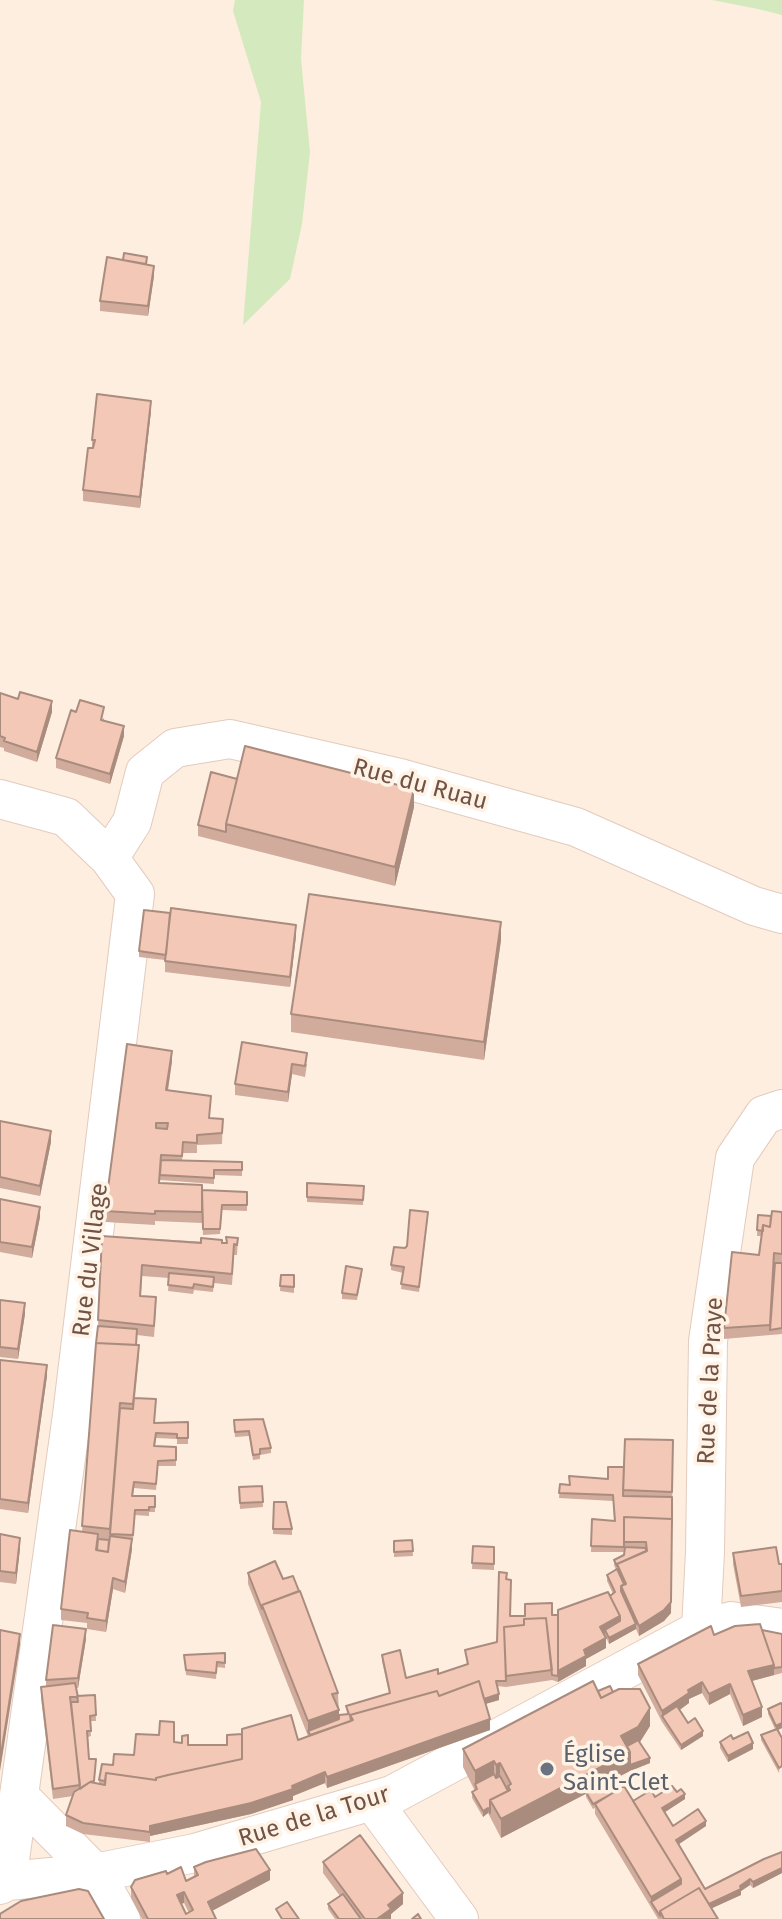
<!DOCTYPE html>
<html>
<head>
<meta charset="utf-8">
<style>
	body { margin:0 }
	canvas { display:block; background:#fdeedf }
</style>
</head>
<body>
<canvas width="782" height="1919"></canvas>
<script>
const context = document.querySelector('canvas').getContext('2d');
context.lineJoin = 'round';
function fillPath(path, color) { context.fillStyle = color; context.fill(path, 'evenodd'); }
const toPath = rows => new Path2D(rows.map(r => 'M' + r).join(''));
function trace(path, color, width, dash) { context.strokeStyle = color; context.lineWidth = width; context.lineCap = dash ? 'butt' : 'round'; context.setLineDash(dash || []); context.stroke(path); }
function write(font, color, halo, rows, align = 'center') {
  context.font = font + ' "Fira Sans",sans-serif'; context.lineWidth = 7; context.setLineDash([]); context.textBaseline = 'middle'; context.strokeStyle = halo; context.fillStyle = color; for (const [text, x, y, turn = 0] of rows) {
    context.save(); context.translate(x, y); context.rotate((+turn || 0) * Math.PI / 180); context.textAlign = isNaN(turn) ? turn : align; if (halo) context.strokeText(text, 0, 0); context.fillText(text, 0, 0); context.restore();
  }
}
fillPath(toPath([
	[235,0,304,0,301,59,310,152,302,224,290,279,243,325,261,102,233,11],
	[712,0,782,0,782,15,758,9]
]), '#d4eabe');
const street = toPath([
	[0,799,66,817,109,858,135,894,72,1415,7,1881],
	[109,858,132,822,145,772,175,748,230,739,400,778,576,827,754,906,782,914],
	[701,1629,705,1552,708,1341,735,1158,764,1115,782,1109],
	[19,1796,95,1873,121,1919],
	[372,1801,459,1919],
	[0,1885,7,1881,95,1873,195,1853,392,1795,701,1629,731,1621,782,1628]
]);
trace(street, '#e3cbbe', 40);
trace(street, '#fff', 38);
fillPath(toPath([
	[147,265,154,276,148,316,100,311,100,301],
	[151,411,140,508,83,501,83,490,92,448,92,440],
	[0,693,52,712,37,762,4,751,4,748,0,747],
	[104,718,104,721,124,736,110,784,56,768,56,758],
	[237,779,414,807,395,886,198,836,198,825],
	[296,936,290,987,165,972,165,960,139,957,139,951],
	[501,940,484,1060,291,1032,291,1014],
	[242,1042,307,1064,305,1077,292,1074,288,1102,235,1095,235,1084],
	[172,1061,168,1091,210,1118,223,1119,222,1144,197,1145,197,1153,183,1153,182,1161,242,1162,242,1176,214,1175,214,1184,160,1180,160,1183,202,1190,247,1192,247,1211,222,1210,220,1234,203,1235,202,1215,202,1223,155,1221,155,1225,105,1222,105,1211],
	[0,1121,51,1142,40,1196,0,1188],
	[307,1183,364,1186,363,1205,307,1202],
	[0,1199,40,1217,32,1258,0,1252],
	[782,1212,782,1334,724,1339,724,1328,759,1255,762,1236,757,1236,758,1215,771,1216],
	[774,1263,775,1263,771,1314],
	[428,1217,419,1292,401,1289,403,1273,391,1270,391,1265,407,1246],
	[102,1236,226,1243,238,1238,237,1255,234,1255,232,1285,214,1283,213,1292,194,1290,193,1294,168,1291,169,1278,142,1276,141,1296,156,1307,154,1337,137,1335,136,1345,139,1356,135,1398,155,1423,188,1422,188,1444,177,1444,177,1439,156,1438,155,1446,176,1447,176,1466,158,1466,156,1490,134,1488,133,1496,155,1496,155,1512,149,1512,149,1516,135,1515,133,1540,132,1540,132,1549,125,1593,113,1589,106,1632,87,1629,87,1623,61,1620,61,1609,82,1532,98,1326],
	[362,1274,357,1300,342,1299,342,1293],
	[281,1275,294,1275,294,1293,280,1291],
	[0,1300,25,1314,18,1359,0,1357],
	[0,1360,47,1376,28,1513,0,1509],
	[234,1420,271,1448,271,1453,260,1455,260,1459,253,1460,249,1436,235,1437],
	[673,1440,671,1613,664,1621,639,1636,636,1629,609,1644,605,1635,606,1648,586,1659,586,1666,558,1682,552,1680,506,1687,497,1686,499,1700,485,1704,490,1730,327,1788,325,1783,293,1796,293,1800,251,1814,150,1836,150,1842,83,1834,66,1826,66,1815,73,1796,53,1799,41,1698,41,1687,46,1687,46,1680,86,1639,78,1688,76,1688,77,1696,95,1695,96,1721,90,1721,91,1736,88,1737,89,1759,96,1764,94,1783,99,1784,99,1780,113,1765,134,1755,174,1742,188,1745,227,1745,298,1740,308,1736,248,1584,248,1573,283,1579,338,1693,339,1715,347,1714,346,1706,389,1693,382,1661,382,1655,406,1678,438,1674,467,1665,465,1650,497,1642,506,1579,510,1616,558,1615,613,1594,607,1581,607,1575,616,1570,614,1565,614,1560,624,1555,624,1550,624,1552,591,1552,592,1519,614,1521,613,1501,559,1498,560,1484,569,1485,569,1476,608,1479,624,1467],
	[262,1486,263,1507,240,1509,239,1487],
	[274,1502,292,1529,292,1535,273,1534],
	[0,1534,20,1548,16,1584,0,1582],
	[412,1540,413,1556,394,1557,394,1541],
	[473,1546,494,1547,494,1570,472,1569],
	[733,1553,779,1564,782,1564,782,1602,741,1607,733,1564],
	[762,1630,782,1634,782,1673,752,1681,762,1717,743,1726,730,1694,709,1705,702,1693,689,1699,689,1703,680,1710,688,1723,703,1736,681,1750,662,1722,638,1675,638,1664,714,1635],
	[225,1653,225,1668,217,1667,216,1679,186,1675,184,1655],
	[598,1691,613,1692,650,1726,640,1742,650,1763,630,1771,614,1779,620,1789,633,1801,677,1792,685,1799,665,1812,673,1826,706,1826,679,1844,705,1889,782,1852,782,1873,753,1888,750,1885,741,1891,741,1895,711,1908,718,1919,658,1919,595,1814,595,1808,593,1809,586,1797,586,1793,501,1838,488,1813,483,1817,472,1798,472,1792,475,1791,463,1767,463,1749],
	[782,1705,782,1728,778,1730,782,1738,779,1773,761,1740,761,1735,775,1729,768,1714,768,1709],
	[733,1739,753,1749,728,1762,720,1748,720,1742],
	[323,1862,403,1904,391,1914,391,1919,335,1919,328,1909,328,1904,340,1896,323,1873],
	[194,1867,270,1880,212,1911,216,1919,142,1919,131,1898,131,1887,167,1874,186,1881,194,1877],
	[184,1903,189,1913,186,1914,181,1904]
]), '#d1ac9d');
fillPath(toPath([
	[154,266,154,276,148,316,148,306],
	[151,401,151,411,140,508,140,497],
	[52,701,52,712,37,762,37,752],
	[124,726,124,736,110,784,110,774],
	[414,789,414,807,395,886,395,867],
	[501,922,501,940,484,1060,484,1042],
	[296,925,296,936,290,987,290,977],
	[172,1051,172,1061,166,1101,166,1090],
	[292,1064,292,1074,288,1102,288,1092],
	[51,1131,51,1142,40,1196,40,1186],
	[40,1207,40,1217,32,1258,32,1247],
	[25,1303,25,1314,18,1359,18,1349],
	[47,1365,47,1376,28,1513,28,1503],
	[672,1519,671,1613,664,1621,639,1636,639,1626],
	[20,1538,20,1548,16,1584,16,1573],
	[132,1539,132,1549,125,1593,125,1582],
	[113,1578,113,1589,106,1632,106,1621],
	[620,1616,620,1626,605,1630,605,1635,600,1627],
	[636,1624,636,1629,609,1644,609,1638],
	[86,1629,86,1639,78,1688,78,1678],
	[20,1634,20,1645,0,1771,0,1761],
	[606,1638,606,1648,586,1659,586,1666,558,1682,558,1671,584,1650],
	[774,1665,774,1675,748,1682,748,1671],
	[702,1682,702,1693,689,1699,689,1703,665,1720,662,1716,662,1711,688,1690],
	[730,1684,730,1694,709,1705,709,1694],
	[499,1694,499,1700,482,1705,482,1699],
	[762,1707,762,1717,743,1726,743,1715],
	[650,1708,650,1726,638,1745,624,1753,621,1736],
	[339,1710,339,1725,308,1731,308,1721],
	[490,1719,490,1730,327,1788,327,1777],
	[782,1723,782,1728,776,1731,776,1726],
	[703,1731,703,1736,681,1750,681,1745],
	[753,1743,753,1749,728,1762,728,1756],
	[630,1752,650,1758,650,1763,630,1771,501,1838,501,1819],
	[494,1761,494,1780,475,1784,475,1790,475,1771],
	[500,1763,500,1781,496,1784,496,1765],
	[325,1772,325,1783,293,1796,293,1800,251,1814,150,1836,150,1842,150,1826,292,1786],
	[685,1794,685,1799,662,1814,662,1808],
	[488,1808,488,1813,483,1817,483,1811],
	[706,1821,706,1826,676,1846,676,1840],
	[782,1868,782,1873,753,1888,753,1882],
	[270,1870,270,1880,208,1913,208,1902],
	[681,1879,681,1890,651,1902,651,1897],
	[750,1879,750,1885,741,1891,741,1895,706,1911,706,1905],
	[184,1892,184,1903,177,1905,177,1895],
	[403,1893,403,1904,391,1914,391,1919,377,1919,388,1905]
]), '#aa8c7f');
const building = toPath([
	[124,253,147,257,146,264,123,260,124,253],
	[107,257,154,266,148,306,100,301,107,257],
	[97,394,151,401,140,497,83,490,88,448,93,448,95,440,92,440,97,394],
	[20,692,52,701,37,752,4,741,5,738,0,736,0,693,18,699,20,692],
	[80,700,104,707,101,720,124,726,110,774,56,758,71,710,76,712,80,700],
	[245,746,414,789,395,867,226,824,245,746],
	[211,772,237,779,226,824,226,832,198,825,211,772],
	[309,894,501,922,484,1042,291,1014,309,894],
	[171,908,296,925,290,977,165,961,171,908],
	[144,910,170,913,166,955,139,951,144,910],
	[242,1042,307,1053,305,1066,292,1064,288,1092,235,1084,242,1042],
	[127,1044,172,1051,166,1090,211,1096,209,1118,223,1119,222,1133,197,1135,197,1143,183,1142,182,1156,161,1155,159,1183,202,1185,202,1212,155,1211,155,1214,105,1211,127,1044],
	[156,1123,168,1123,167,1129,156,1128,156,1123],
	[0,1121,51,1131,40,1186,0,1177,0,1121],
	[161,1160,242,1162,242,1170,214,1170,214,1178,160,1175,161,1160],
	[307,1183,364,1186,363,1200,307,1197,307,1183],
	[202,1190,247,1192,247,1205,222,1205,220,1229,203,1229,202,1190],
	[0,1199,40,1207,32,1247,0,1242,0,1199],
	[410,1210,428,1212,419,1287,401,1284,404,1267,391,1265,394,1247,405,1248,407,1246,410,1210],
	[772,1211,782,1212,782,1254,774,1253,770,1325,724,1328,732,1252,759,1255,763,1225,770,1227,772,1211],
	[758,1215,771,1216,770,1227,763,1225,763,1231,757,1230,758,1215],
	[102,1236,201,1243,201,1238,222,1240,222,1243,227,1243,226,1237,238,1238,237,1245,234,1244,232,1274,142,1265,140,1296,156,1297,154,1326,98,1320,102,1236],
	[775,1263,782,1263,782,1328,770,1330,775,1263],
	[346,1266,362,1269,357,1295,342,1293,346,1266],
	[169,1273,214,1277,213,1287,194,1284,193,1288,168,1285,169,1273],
	[281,1275,294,1275,294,1287,280,1286,281,1275],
	[0,1300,25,1303,18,1349,0,1347,0,1300],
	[98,1326,137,1329,136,1345,96,1343,98,1326],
	[96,1343,139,1345,133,1404,120,1403,110,1529,82,1526,96,1343],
	[0,1360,47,1365,28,1503,0,1499,0,1360],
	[134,1398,156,1399,154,1423,188,1422,188,1438,177,1438,177,1434,156,1433,154,1446,176,1447,176,1460,158,1461,156,1484,134,1482,132,1496,155,1496,155,1507,149,1507,149,1510,135,1510,133,1535,110,1534,120,1408,133,1409,134,1398],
	[263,1419,271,1448,260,1449,260,1454,253,1455,249,1431,235,1432,234,1420,263,1419],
	[625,1439,673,1440,672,1492,623,1490,625,1439],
	[608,1467,624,1467,623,1496,672,1497,672,1524,672,1519,624,1517,624,1547,591,1546,592,1519,615,1521,613,1495,559,1493,560,1484,570,1485,569,1476,608,1479,608,1467],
	[262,1486,263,1502,240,1503,239,1487,262,1486],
	[274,1502,286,1502,292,1529,273,1529,274,1502],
	[624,1517,672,1519,671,1602,664,1610,639,1626,621,1586,626,1584,617,1564,647,1551,646,1542,624,1542,624,1517],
	[70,1530,98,1534,96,1550,108,1552,110,1536,132,1539,125,1582,113,1578,106,1621,87,1618,88,1613,61,1609,70,1530],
	[0,1534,20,1538,16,1573,0,1571,0,1534],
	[98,1539,109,1540,108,1552,97,1550,98,1539],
	[412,1540,413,1551,394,1552,394,1541,412,1540],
	[473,1546,494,1547,494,1564,472,1563,473,1546],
	[625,1547,646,1548,646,1551,617,1564,617,1566,614,1560,624,1555,625,1547],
	[776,1547,779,1564,782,1564,782,1591,741,1596,733,1553,776,1547],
	[275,1561,283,1579,293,1576,299,1591,262,1605,262,1609,248,1573,275,1561],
	[617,1569,624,1584,621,1586,621,1591,636,1624,609,1638,605,1630,620,1621,620,1616,610,1596,615,1592,607,1575,617,1569],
	[499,1572,507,1573,506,1579,511,1580,510,1616,525,1616,525,1604,552,1603,552,1615,558,1615,558,1676,552,1675,546,1618,524,1619,524,1625,504,1627,506,1681,496,1681,499,1694,484,1699,479,1681,439,1696,437,1691,350,1715,351,1721,310,1735,308,1731,339,1719,339,1715,349,1714,346,1706,390,1693,382,1655,400,1650,406,1678,438,1669,438,1674,468,1664,465,1650,497,1642,499,1572],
	[300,1591,338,1693,332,1694,339,1710,308,1721,262,1605,300,1591],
	[608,1592,620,1616,600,1627,606,1638,584,1650,586,1656,558,1671,558,1610,608,1592],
	[546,1618,552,1670,506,1676,504,1627,524,1625,524,1619,546,1618],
	[760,1624,774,1665,748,1671,762,1707,743,1715,730,1684,709,1694,702,1682,688,1690,689,1693,662,1711,638,1664,711,1626,714,1635,735,1626,760,1624],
	[53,1625,86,1629,78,1678,46,1680,53,1625],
	[0,1630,20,1634,0,1761,0,1630],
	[762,1630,782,1634,782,1667,774,1668,774,1665,762,1630],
	[225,1653,225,1663,217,1662,216,1673,186,1670,184,1655,225,1653],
	[479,1681,490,1719,327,1777,325,1772,292,1786,293,1789,251,1803,150,1826,150,1832,83,1823,66,1815,74,1792,90,1782,105,1785,106,1773,156,1780,156,1778,168,1775,242,1759,242,1729,291,1715,298,1740,353,1720,350,1715,437,1691,439,1696,479,1681],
	[593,1681,601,1698,619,1689,640,1689,650,1708,638,1727,621,1736,630,1752,501,1819,490,1800,510,1790,508,1786,511,1784,500,1763,496,1765,494,1761,475,1771,463,1749,593,1681],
	[75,1683,78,1697,70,1697,80,1785,53,1789,41,1687,75,1683],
	[610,1686,613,1692,601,1698,598,1691,610,1686],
	[95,1695,96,1715,90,1716,91,1731,87,1731,89,1759,96,1759,94,1781,90,1782,80,1789,71,1702,78,1702,77,1696,95,1695],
	[781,1703,782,1705,782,1723,776,1726,768,1709,781,1703],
	[677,1706,688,1723,695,1718,703,1731,681,1745,662,1716,677,1706],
	[160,1721,174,1722,174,1742,182,1743,182,1736,188,1735,188,1745,227,1745,227,1735,242,1734,242,1759,168,1775,156,1778,156,1780,106,1773,105,1781,99,1780,102,1764,113,1765,114,1754,134,1755,136,1734,159,1735,160,1721],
	[777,1729,782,1738,782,1766,779,1768,761,1735,777,1729],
	[748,1732,753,1743,728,1756,720,1742,731,1735,733,1739,748,1732],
	[638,1740,650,1758,630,1765,630,1752,627,1746,638,1740],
	[494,1774,496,1778,500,1776,508,1791,490,1800,490,1813,488,1808,483,1811,472,1792,477,1789,475,1784,494,1774],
	[613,1777,620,1789,593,1804,586,1792,613,1777],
	[624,1786,681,1879,651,1897,595,1804,624,1786],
	[672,1786,677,1792,681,1789,685,1794,662,1808,673,1826,698,1809,706,1821,676,1840,705,1889,764,1859,782,1852,782,1868,753,1882,750,1879,740,1886,741,1889,709,1904,699,1888,660,1911,660,1916,651,1902,681,1884,681,1879,633,1801,651,1790,655,1797,672,1786],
	[360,1835,403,1893,388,1905,391,1909,377,1919,365,1919,323,1862,360,1835],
	[256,1849,270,1870,208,1902,216,1919,148,1919,131,1887,135,1880,166,1871,167,1874,181,1867,186,1881,198,1875,194,1867,206,1862,256,1849],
	[184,1892,193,1910,186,1914,177,1895,184,1892],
	[699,1888,718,1919,664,1919,660,1911,699,1888],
	[79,1889,88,1891,104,1919,0,1919,0,1914,21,1901,79,1889],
	[343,1894,361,1919,339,1919,328,1904,343,1894],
	[287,1902,299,1919,282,1919,276,1909,287,1902],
	[418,1914,421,1919,412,1919,418,1914]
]);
fillPath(building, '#f3c8b6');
trace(building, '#aa8c7f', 2);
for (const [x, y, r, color] of [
	[547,1769,8,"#6b7280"]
]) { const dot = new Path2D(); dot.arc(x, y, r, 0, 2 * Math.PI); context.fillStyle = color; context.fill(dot); trace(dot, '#fff3e6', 3); }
write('24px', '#735246', '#fff3e6', [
	["Rue du Ruau",420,785,15],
	["Rue du Village",91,1260,-83],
	["Rue de la Praye",711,1381,-87],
	["Rue de la Tour",314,1817,-17]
]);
write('24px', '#5b616d', '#fff3e6', [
	["Église",563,1755],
	["Saint-Clet",563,1783]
], 'left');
</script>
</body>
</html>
